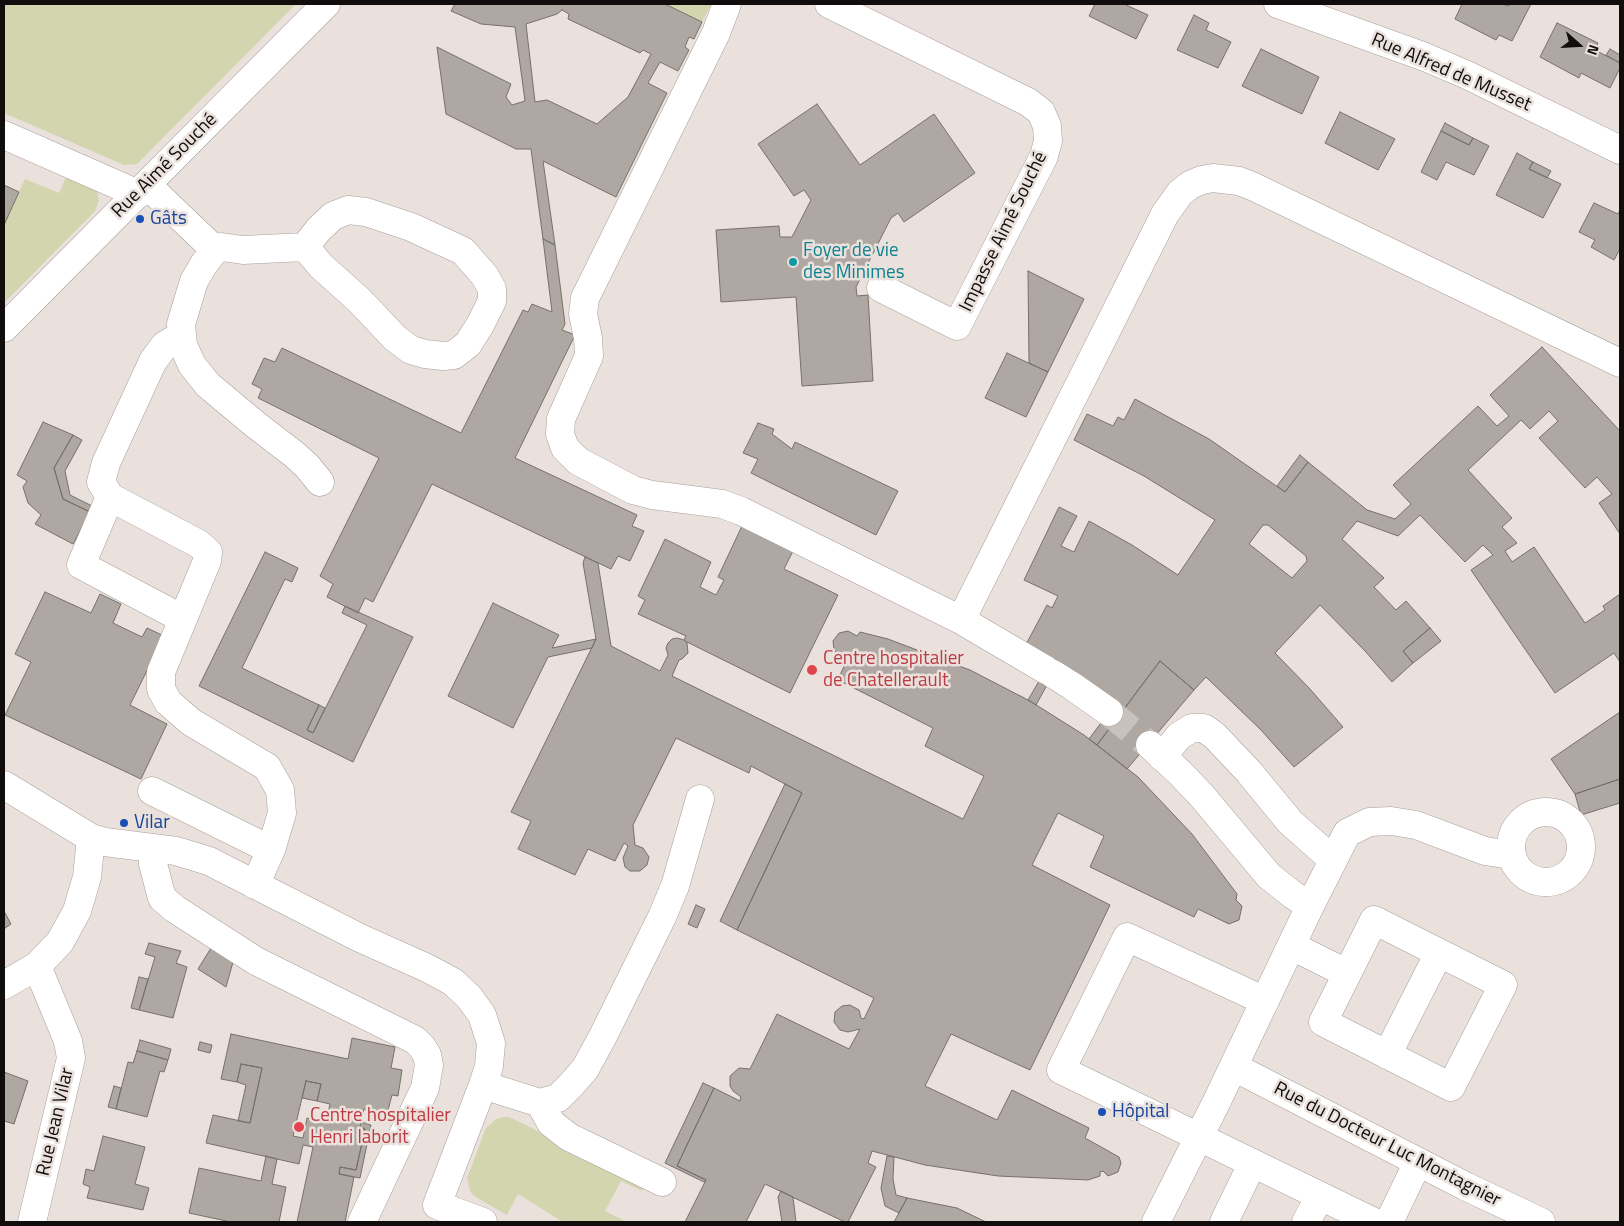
<!DOCTYPE html>
<html>
<head>
<meta charset="utf-8">
<style>
	body { margin:0 }
	#map { position:relative; width:1624px; height:1226px; overflow:hidden; background:#eae1dd; font-family:"Titillium Web",sans-serif }
	canvas { display:block }
	.frame { position:absolute; inset:0; border:5px solid #100d0c; pointer-events:none }
	.north { position:absolute; left:1554px; top:20px; width:50px; height:50px; -webkit-text-stroke:4px #eae1dd; paint-order:stroke; rotate:109deg; font-size:14px; font-weight:700; line-height:20px; text-align:center; color:#100d0c }
	.north::after { content:''; display:block; margin:auto; width:18px; height:22px; background:#100d0c; clip-path:polygon(50% 0,100% 100%,50% 72%,0 100%) }
</style>
</head>
<body>
<div id="map">
<canvas width="1624" height="1226"></canvas>
<div class="frame"></div>
<div class="north">N</div>
</div>
<script>
const context = document.querySelector('canvas').getContext('2d');
context.lineJoin = 'round';
function fillPath(path, color) { context.fillStyle = color; context.fill(path, 'evenodd'); }
const toPath = rows => new Path2D(rows.map(r => 'M' + r).join(''));
function trace(path, color, width, dash) { context.strokeStyle = color; context.lineWidth = width; context.lineCap = dash ? 'butt' : 'round'; context.setLineDash(dash || []); context.stroke(path); }
function write(font, color, halo, rows, align = 'center') {
  context.font = font + ' "Titillium Web",sans-serif'; context.lineWidth = 5; context.setLineDash([]); context.textBaseline = 'middle'; context.strokeStyle = halo; context.fillStyle = color; for (const [text, x, y, turn = 0] of rows) {
    context.save(); context.translate(x, y); context.rotate((+turn || 0) * Math.PI / 180); context.textAlign = isNaN(turn) ? turn : align; if (halo) context.strokeText(text, 0, 0); context.fillText(text, 0, 0); context.restore();
  }
}
fillPath(toPath([
	[4,4,296,4,137,164,124,165,4,113],
	[665,4,708,4,711,5,702,22],
	[68,173,97,191,99,200,95,211,4,303,4,225,25,179,59,193],
	[503,1117,509,1117,639,1180,644,1186,642,1191,621,1181,605,1211,627,1222,563,1222,518,1194,507,1215,474,1196,470,1191,467,1178,486,1128,496,1119]
]), '#d2d5ae');
const building = toPath([
	[455,4,665,4,702,22,694,39,689,37,685,47,689,50,678,71,660,62,648,83,667,93,616,197,543,161,555,245,543,239,531,149,516,149,446,114,437,47,511,84,506,97,512,105,525,101,515,27,481,24,451,11,455,4],
	[562,10,569,14,568,19,640,53,643,50,651,54,628,97,597,124,547,100,535,102,526,24,557,14,562,10],
	[1095,4,1127,4,1126,5,1148,15,1136,39,1089,16,1095,4],
	[1462,4,1502,4,1509,6,1510,4,1531,4,1512,41,1499,35,1496,40,1455,19,1462,4],
	[1194,15,1209,23,1206,30,1231,42,1218,68,1177,50,1194,15],
	[1557,23,1598,43,1595,50,1620,63,1620,68,1610,88,1581,73,1579,78,1540,57,1557,23],
	[1261,49,1319,77,1302,114,1242,86,1261,49],
	[1610,49,1620,55,1620,63,1606,55,1610,49],
	[817,104,860,165,934,114,975,173,904,222,898,213,891,218,856,287,857,296,868,295,873,381,802,386,796,297,721,302,716,230,779,226,780,237,792,237,811,200,804,190,794,196,758,144,817,104],
	[1340,112,1395,139,1378,170,1325,143,1340,112],
	[1445,123,1473,138,1469,145,1441,131,1445,123],
	[1441,131,1469,145,1473,138,1489,146,1474,175,1446,162,1437,180,1421,172,1441,131],
	[1517,153,1533,162,1529,169,1561,184,1543,218,1496,195,1517,153],
	[1533,162,1551,171,1547,178,1529,169,1533,162],
	[4,185,19,192,4,225,4,185],
	[1594,203,1618,214,1620,210,1620,249,1614,260,1591,247,1595,240,1579,232,1594,203],
	[543,239,555,245,565,324,562,330,575,335,515,458,637,515,632,526,644,531,630,561,618,556,611,569,432,484,373,602,365,598,358,613,327,597,333,584,320,576,379,458,258,398,262,389,252,384,264,358,275,362,282,348,461,433,523,310,528,312,532,304,552,312,543,239],
	[1028,271,1084,299,1048,372,1029,363,1028,271],
	[1542,347,1620,431,1620,534,1599,503,1612,494,1597,477,1585,488,1539,438,1558,421,1549,411,1530,429,1521,420,1468,470,1512,518,1502,527,1517,543,1505,551,1512,562,1534,547,1585,623,1605,610,1603,606,1620,594,1620,662,1614,653,1555,693,1471,570,1493,555,1483,545,1465,562,1420,515,1398,536,1357,521,1342,539,1384,578,1374,587,1396,610,1406,601,1430,628,1403,651,1413,663,1392,682,1365,651,1320,605,1275,653,1310,689,1343,727,1294,767,1261,730,1206,677,1194,690,1160,661,1097,745,1089,739,1109,712,1053,674,1036,705,1028,700,1049,664,1023,650,1047,605,1052,608,1058,596,1024,580,1059,507,1077,516,1061,546,1074,552,1089,521,1132,545,1178,575,1215,520,1144,476,1074,440,1087,414,1113,426,1118,417,1124,420,1135,399,1209,439,1285,492,1308,462,1367,510,1395,519,1411,504,1393,485,1478,406,1497,426,1509,416,1490,395,1542,347],
	[1263,525,1268,525,1306,556,1307,561,1292,578,1249,544,1263,525],
	[1007,353,1048,372,1026,417,985,398,1007,353],
	[43,422,73,435,54,468,63,499,90,512,73,544,35,524,41,515,28,503,23,487,27,481,17,475,43,422],
	[758,423,774,429,772,434,792,449,795,442,898,491,876,535,751,473,758,459,743,453,758,423],
	[73,435,82,440,65,471,70,495,92,506,90,512,63,499,54,468,73,435],
	[1300,455,1308,462,1285,492,1277,486,1300,455],
	[742,526,793,551,784,569,838,595,790,693,685,641,684,640,686,636,638,614,645,600,638,596,665,539,711,562,700,587,716,595,724,580,718,577,742,526],
	[265,552,298,568,292,582,285,579,242,668,319,705,307,730,313,733,367,625,342,613,345,606,413,637,353,762,199,686,265,552],
	[585,557,598,563,611,646,660,671,668,655,666,648,668,643,672,639,677,638,684,640,687,643,688,653,682,659,679,660,672,676,963,819,984,776,925,746,933,728,838,680,848,657,839,655,834,650,833,641,839,633,848,631,857,636,860,632,888,639,970,670,1030,701,1084,735,1138,777,1192,834,1237,894,1236,900,1242,906,1239,920,1229,924,1198,909,1194,917,1090,867,1104,836,1058,813,1032,865,1110,905,1085,957,1030,1070,951,1034,925,1086,997,1120,1012,1090,1089,1128,1085,1138,1119,1157,1121,1163,1118,1172,1108,1176,1103,1171,1100,1172,1100,1176,1088,1180,998,1176,925,1165,872,1151,868,1163,876,1167,848,1222,845,1222,765,1184,746,1222,685,1222,706,1180,677,1166,714,1088,740,1101,741,1097,733,1091,730,1086,730,1076,739,1068,750,1069,777,1014,849,1049,860,1029,848,1032,840,1030,834,1022,835,1012,842,1006,850,1005,859,1010,861,1018,864,1019,874,998,737,930,802,793,751,766,749,773,676,738,633,825,635,845,643,848,649,857,647,865,640,871,630,871,625,867,623,858,628,846,624,843,615,861,588,849,575,875,518,849,531,821,511,812,596,639,583,563,585,557],
	[45,592,91,613,100,594,121,604,113,623,142,637,147,628,164,636,130,705,167,724,141,779,5,715,31,662,15,654,45,592],
	[493,603,559,635,552,648,596,639,592,648,548,657,513,728,448,696,493,603],
	[1430,628,1441,641,1413,663,1403,651,1430,628],
	[1160,661,1194,690,1127,769,1097,745,1160,661],
	[319,705,325,708,313,733,307,730,319,705],
	[1620,712,1620,779,1575,794,1551,759,1620,712],
	[1620,779,1620,803,1581,815,1575,794,1620,779],
	[785,784,802,793,737,930,720,921,785,784],
	[696,905,705,909,697,928,688,924,696,905],
	[4,911,11,924,4,929,4,911],
	[149,943,181,951,176,963,187,967,173,1018,139,1010,155,957,145,954,149,943],
	[211,948,233,962,226,987,198,969,211,948],
	[139,977,148,979,139,1010,131,1008,139,977],
	[231,1034,348,1059,352,1038,395,1047,391,1068,402,1070,398,1096,392,1095,387,1114,364,1109,360,1127,365,1129,356,1170,340,1167,339,1174,354,1177,345,1222,297,1222,313,1147,303,1145,299,1164,206,1143,213,1115,250,1123,262,1068,241,1064,237,1082,221,1079,231,1034],
	[306,1081,321,1084,317,1101,330,1104,326,1122,307,1118,303,1138,293,1136,306,1081],
	[140,1040,171,1049,168,1060,137,1051,140,1040],
	[200,1042,212,1045,210,1053,198,1050,200,1042],
	[137,1051,168,1060,164,1072,160,1071,147,1117,116,1109,128,1062,133,1063,137,1051],
	[241,1064,262,1068,250,1123,238,1121,246,1085,237,1082,241,1064],
	[4,1072,28,1081,14,1124,4,1121,4,1072],
	[306,1081,321,1084,317,1101,302,1098,306,1081],
	[703,1083,714,1088,677,1166,706,1180,704,1182,665,1163,703,1083],
	[114,1086,121,1088,116,1109,108,1107,114,1086],
	[361,1122,371,1125,360,1178,339,1174,340,1167,356,1170,365,1129,360,1127,361,1122],
	[103,1136,145,1147,135,1184,149,1188,143,1210,87,1198,90,1187,83,1184,86,1169,94,1171,103,1136],
	[266,1156,277,1159,272,1184,286,1187,279,1222,231,1222,189,1213,199,1168,261,1181,266,1156],
	[887,1156,894,1157,893,1179,896,1195,907,1198,899,1213,885,1206,881,1188,887,1156],
	[781,1191,793,1197,796,1222,782,1222,778,1197,781,1191],
	[907,1198,957,1208,986,1222,894,1222,907,1198]
]);
fillPath(building, '#aea7a2');
trace(building, '#76706b', 1);
trace(toPath([
	[1109,712,1148,744]
]), '#c9c1be', 28, [28, 14]);
const minor = toPath([
	[727,4,716,33,585,298,583,314,588,338,589,356,561,419,560,434,565,448,578,461,633,490,652,495,722,504,741,511,961,620,1165,214,1180,193,1190,185,1202,180,1213,178,1239,181,1252,186,1620,363],
	[829,4,1028,102,1041,112,1047,126,1048,141,1044,156,957,326,881,288],
	[1278,4,1425,57,1467,75,1620,150],
	[4,135,138,194],
	[147,185,215,250],
	[305,247,321,266,359,300,395,338,411,350,425,354,443,356,454,355,468,344,480,325,492,301,492,289,485,276,463,251,411,227,366,212,348,210,333,216,319,229,305,247,243,250,221,247,215,250,204,264,194,281,181,324,183,345,192,365,208,385,256,425,295,455,307,466,320,482],
	[4,328,326,4],
	[182,335,165,345,153,361,106,463,101,482,110,497,199,544,208,552,207,561,161,672,161,689,168,702,191,722,267,767,280,790,282,813,271,850,255,885],
	[110,497,81,565,183,619],
	[961,620,1046,670],
	[1053,674,1072,686,1109,712],
	[1150,745,1181,774,1202,796,1269,876,1293,895,1310,906],
	[1162,757,1179,736,1192,728,1204,728,1215,736,1249,772,1290,822,1333,860],
	[4,785,91,838,105,842,176,851,209,861,360,938,427,968,453,982,469,997,482,1015,491,1043,489,1066,483,1085,437,1205,483,1222],
	[152,791,271,850],
	'1511 847a35 35 0 1 1 70 0a35 35 0 1 1-70 0Z',
	[153,848,153,864,162,898,175,909,256,961,415,1040,422,1047,427,1055,429,1065,425,1088,362,1222],
	[1374,920,1503,985,1451,1087,1323,1022,1374,920],
	[1292,946,1346,973],
	[4,985,37,966],
	[1265,1001,1127,937,1061,1070,1374,1222],
	[1387,1055,1439,953],
	[1234,1067,1465,1186,1541,1222],
	[483,1085,540,1103,551,1123,569,1137,662,1182],
	[540,1103,558,1098,571,1085,585,1069,602,1038,662,917,675,886,700,799],
	[32,1222,71,1058,68,1041,37,966,60,942,77,911,87,877,91,838],
	[1156,1222,1217,1101,1310,906,1347,833,1369,822,1391,821,1416,825,1485,851,1511,855],
	[1224,1222,1252,1164],
	[1306,1222,1320,1196],
	[1389,1222,1418,1162]
]);
trace(minor, '#a89f9c', 29);
trace(minor, '#fff', 28);
for (const [x, y, r, color] of [
	[140,219,5,"#1a4fb4"],
	[793,262,5,"#0f9aa8"],
	[812,670,6,"#e0444e"],
	[124,823,5,"#1a4fb4"],
	[1102,1112,5,"#1a4fb4"],
	[299,1127,6,"#e0444e"]
]) { const dot = new Path2D(); dot.arc(x, y, r, 0, 2 * Math.PI); context.fillStyle = color; context.fill(dot); trace(dot, '#eae1dd', 2); }
write('19px', '#100d0c', '#eae1dd', [
	["Rue Alfred de Musset",1451,73,23],
	["Rue Aimé Souché",165,166,-45],
	["Impasse Aimé Souché",1004,232,-64],
	["Rue Jean Vilar",56,1122,-77],
	["Rue du Docteur Luc Montagnier",1387,1145,27]
]);
write('19px', '#164399', '#eae1dd', [
	["Gâts",150,219],
	["Vilar",134,823],
	["Hôpital",1112,1112]
], 'left');
write('19px', '#0d838f', '#eae1dd', [
	["Foyer de vie",803,251],
	["des Minimes",803,273]
], 'left');
write('19px', '#be3a42', '#eae1dd', [
	["Centre hospitalier",823,659],
	["de Chatellerault",823,681],
	["Centre hospitalier",310,1116],
	["Henri laborit",310,1138]
], 'left');
</script>
</body>
</html>
